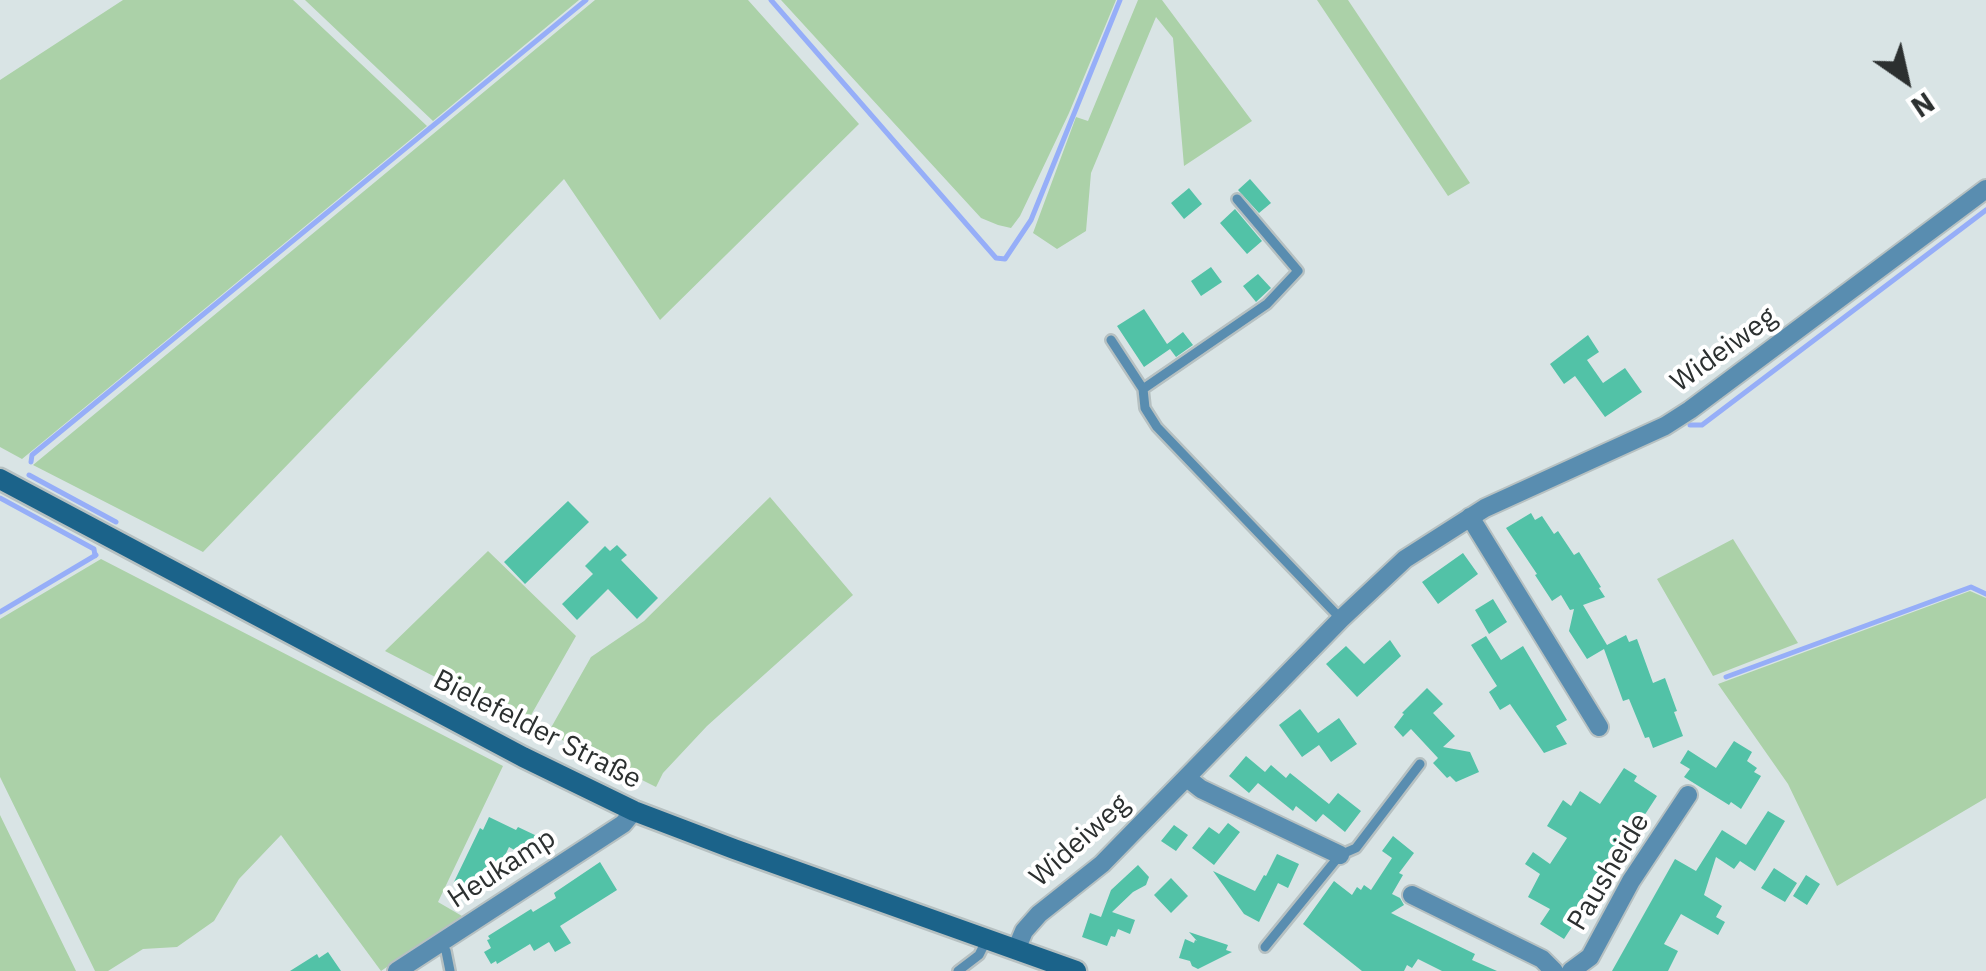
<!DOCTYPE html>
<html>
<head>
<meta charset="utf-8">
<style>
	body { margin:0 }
	#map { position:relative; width:1986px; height:971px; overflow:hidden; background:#d9e4e5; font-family:"IBM Plex Sans",sans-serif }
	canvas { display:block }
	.north { position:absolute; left:1856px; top:30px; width:100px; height:100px; -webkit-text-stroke:8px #fff; paint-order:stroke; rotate:146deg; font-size:28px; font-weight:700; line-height:40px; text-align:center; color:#2c3030 }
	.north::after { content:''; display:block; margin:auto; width:35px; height:45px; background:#2c3030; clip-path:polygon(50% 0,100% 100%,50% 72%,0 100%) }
</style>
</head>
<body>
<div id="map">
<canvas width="1986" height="971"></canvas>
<div class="north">N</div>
</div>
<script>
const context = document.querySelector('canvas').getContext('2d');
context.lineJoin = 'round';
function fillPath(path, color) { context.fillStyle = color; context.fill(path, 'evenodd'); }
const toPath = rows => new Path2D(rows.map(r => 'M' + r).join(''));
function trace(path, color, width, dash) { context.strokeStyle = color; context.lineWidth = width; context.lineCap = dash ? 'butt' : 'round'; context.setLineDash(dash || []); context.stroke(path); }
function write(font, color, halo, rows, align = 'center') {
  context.font = font + ' "IBM Plex Sans",sans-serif'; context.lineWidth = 8; context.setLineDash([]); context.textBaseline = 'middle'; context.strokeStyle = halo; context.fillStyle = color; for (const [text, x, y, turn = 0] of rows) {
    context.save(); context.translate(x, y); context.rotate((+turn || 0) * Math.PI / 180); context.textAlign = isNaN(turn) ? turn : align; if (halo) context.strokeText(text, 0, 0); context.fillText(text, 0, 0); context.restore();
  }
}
fillPath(toPath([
	[123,0,293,0,427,126,22,459,0,447,0,80],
	[305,0,579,0,433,121],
	[595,0,748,0,859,124,660,320,564,179,203,552,33,465],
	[781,0,1116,0,1069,113,1020,216,1011,228,998,225,981,218],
	[1138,0,1162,0,1252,121,1184,166,1173,38,1156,17,1091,173,1086,231,1057,249,1033,233,1076,117,1088,121],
	[1317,0,1348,0,1470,183,1448,196],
	[770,497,853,595,707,726,663,773,656,787,548,733,591,657,644,621],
	[1733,539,1798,643,1713,676,1657,579],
	[488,551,576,636,526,724,385,651],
	[101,559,503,766,438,902,462,916,381,971,281,835,239,879,214,921,177,947,143,949,108,971,95,971,0,777,0,619],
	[1970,591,1986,598,1986,798,1837,886,1788,784,1718,684],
	[0,815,76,971,0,971]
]), '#abd1a8');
trace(toPath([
	[771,0,996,258,1005,259,1031,220,1120,0],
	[1690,425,1702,425,1986,210],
	[31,462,32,455,586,0],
	[29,475,116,522],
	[0,498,94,549,95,556],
	[0,612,96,555],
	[1726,677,1971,587,1986,594]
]), '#96aef8', 5);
fillPath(toPath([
	[1250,179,1271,203,1259,213,1238,190],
	[1189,188,1202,204,1184,219,1171,203],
	[1235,209,1262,241,1247,254,1220,223],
	[1211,267,1222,282,1201,296,1191,281],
	[1258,274,1271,288,1256,302,1243,286],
	[1144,309,1167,344,1183,332,1193,345,1176,357,1170,349,1144,367,1117,326],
	[1588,335,1599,352,1587,360,1603,383,1625,368,1642,392,1605,417,1575,376,1564,384,1550,364],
	[568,501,589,522,525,584,504,562],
	[1531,513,1535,520,1542,516,1554,534,1558,531,1574,555,1579,552,1601,587,1599,588,1605,597,1583,605,1607,645,1626,635,1629,642,1637,639,1653,683,1665,678,1677,711,1674,712,1683,736,1653,748,1649,737,1645,738,1629,699,1623,701,1604,649,1587,659,1569,631,1574,609,1570,610,1561,595,1552,601,1535,575,1537,574,1506,528],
	[617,545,627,555,621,560,658,598,637,619,608,589,577,620,562,604,593,574,585,566,605,546,610,551],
	[1463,553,1478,574,1438,604,1422,582],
	[1493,599,1507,622,1489,634,1475,610],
	[1486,636,1501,660,1523,646,1567,720,1556,726,1567,744,1544,753,1510,704,1500,710,1489,692,1497,686,1471,645],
	[1390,640,1401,656,1357,697,1326,664,1346,646,1364,664],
	[1427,688,1443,704,1433,713,1455,736,1443,747,1470,752,1479,772,1456,782,1450,776,1447,778,1433,763,1438,758,1411,729,1403,737,1394,727,1404,714,1402,713],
	[1300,709,1318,733,1339,718,1357,744,1331,762,1319,745,1302,757,1279,725],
	[1734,741,1752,752,1747,761,1757,768,1754,772,1761,776,1741,809,1731,802,1729,805,1684,777,1690,769,1680,763,1688,750,1716,768],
	[1246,756,1265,772,1271,765,1286,778,1290,773,1329,804,1338,793,1361,811,1345,832,1323,814,1316,822,1296,806,1293,811,1258,783,1249,793,1229,776],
	[1624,768,1637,776,1634,781,1657,796,1564,939,1540,924,1550,909,1528,897,1540,874,1525,864,1533,852,1550,864,1567,838,1547,826,1563,800,1571,806,1580,791,1600,804],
	[1768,811,1785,821,1755,871,1740,861,1734,869,1716,857,1704,895,1722,906,1716,917,1725,922,1718,935,1681,914,1664,944,1678,951,1668,971,1612,971,1675,859,1696,871,1722,830,1746,845],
	[489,817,516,830,518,827,537,836,527,857,509,847,493,881,482,875,473,894,453,884,480,828,483,830],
	[1228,823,1240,832,1214,865,1192,848,1209,827,1219,834],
	[1174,825,1188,835,1176,851,1161,841],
	[1393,836,1414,853,1399,873,1403,875,1392,894,1400,898,1404,905,1391,913,1475,954,1472,960,1497,971,1442,971,1418,959,1412,968,1407,965,1404,971,1362,971,1303,924,1334,881,1352,895,1357,887,1361,890,1364,885,1371,890,1392,858,1382,851],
	[1277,854,1299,864,1288,888,1278,883,1259,922,1244,914,1213,871,1255,891,1264,875,1266,876],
	[600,862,617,890,560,926,571,943,555,952,549,942,534,951,530,944,497,964,496,961,491,964,484,952,491,948,487,940,490,939,488,936,531,909,533,912,556,898,554,893],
	[1138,865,1149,877,1146,885,1133,892,1112,912,1135,920,1130,934,1118,929,1115,937,1111,936,1107,946,1082,937,1090,913,1101,917,1111,890],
	[1774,868,1797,883,1785,902,1761,888],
	[1806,875,1820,884,1807,905,1793,896],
	[1171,878,1188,896,1171,913,1154,895],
	[1189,932,1228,945,1226,950,1232,952,1198,969,1192,966,1190,961,1179,958,1185,939,1194,943,1195,940,1197,941],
	[328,952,341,971,290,971,317,954,319,958]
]), '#52c2a7');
const lane = toPath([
	[1111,340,1143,389,1145,408,1157,427,1341,619],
	[1143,389,1267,304,1298,271,1237,199],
	[440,942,446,951,450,971],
	[1265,947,1340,855,1356,848,1420,764],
	[958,971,979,955,986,941]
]);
const street = toPath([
	[1470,517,1599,727],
	[1187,778,1201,789,1340,855],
	[1412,895,1542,959,1554,971],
	[1016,950,1024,931,1039,914,1102,864,1341,619,1405,559,1485,508,1665,426,1690,410,1986,189],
	[397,971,623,824,634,811],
	[1571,971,1590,957,1631,881,1688,795]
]);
const secondary = toPath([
	[0,479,523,757,634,811,734,849,1076,971]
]);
trace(lane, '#b6c0c1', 14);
trace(street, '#b6c0c1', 22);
trace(secondary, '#b6c0c1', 25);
trace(lane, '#598db0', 9);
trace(street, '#598db0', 18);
trace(secondary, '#1b638a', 20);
write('28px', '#2c3030', '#fff', [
	["Wideiweg",1724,350,-36],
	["Bielefelder Straße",537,730,27],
	["Wideiweg",1080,841,-42],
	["Heukamp",502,869,-33],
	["Pausheide",1609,872,-59]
]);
</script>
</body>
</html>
